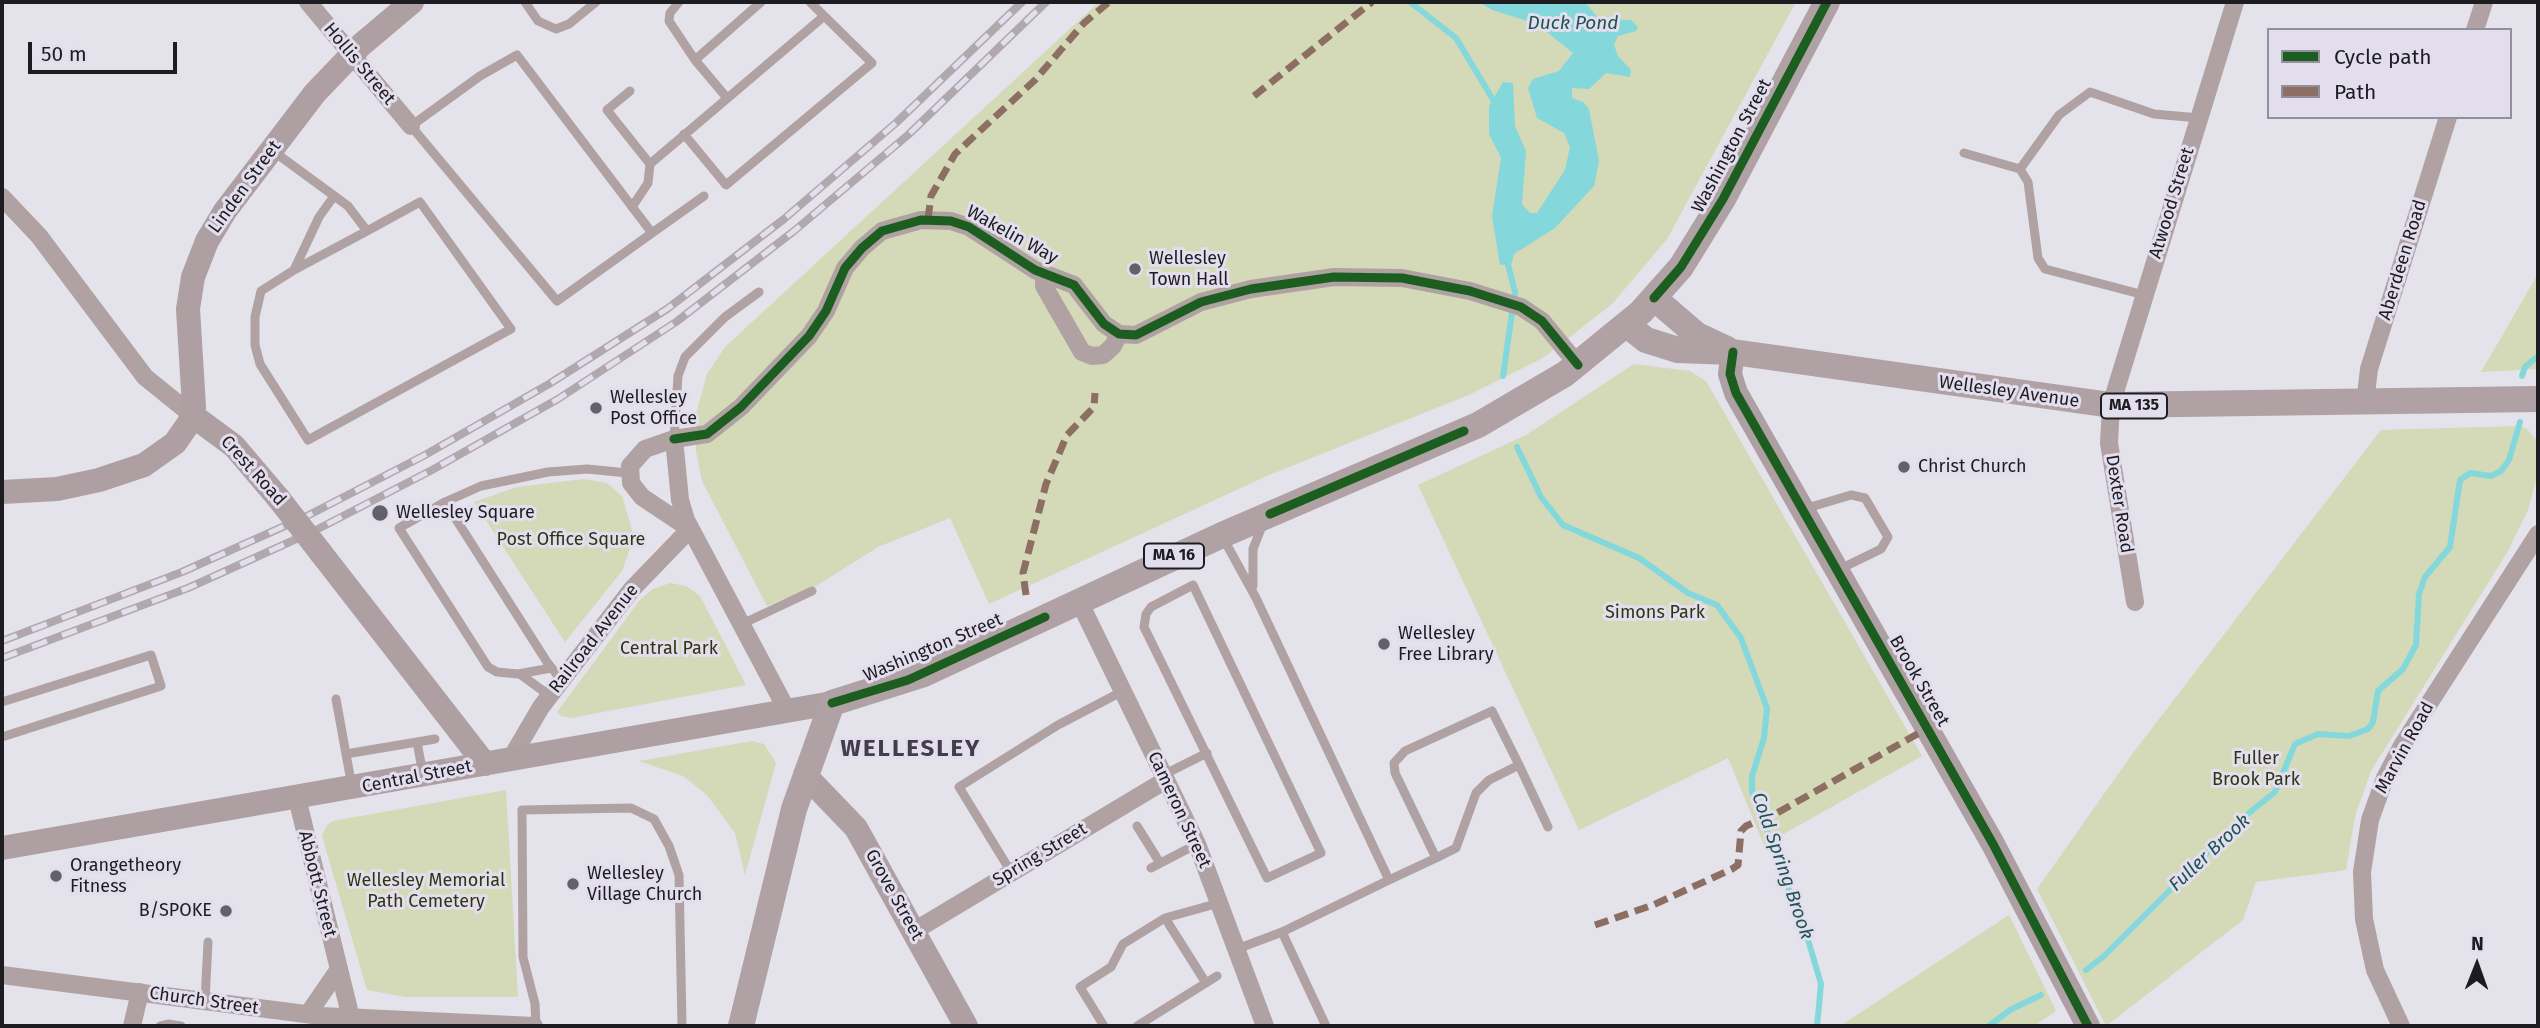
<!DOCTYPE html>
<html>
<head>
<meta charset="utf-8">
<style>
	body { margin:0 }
	#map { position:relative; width:2540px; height:1028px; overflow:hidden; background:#e4e2ea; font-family:"Fira Sans",sans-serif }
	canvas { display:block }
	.frame { position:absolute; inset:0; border:4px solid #1d1c21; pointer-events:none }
	.legend { position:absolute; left:2267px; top:28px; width:245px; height:91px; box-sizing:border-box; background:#e3deed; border:2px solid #94909b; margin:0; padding:9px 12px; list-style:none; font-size:21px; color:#1d1c21 }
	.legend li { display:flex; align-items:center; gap:14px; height:35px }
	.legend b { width:35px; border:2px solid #94909b }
	.north { position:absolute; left:2442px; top:930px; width:70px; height:70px; -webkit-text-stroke:5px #e3deed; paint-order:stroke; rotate:1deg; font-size:19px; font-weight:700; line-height:28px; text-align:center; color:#1d1c21 }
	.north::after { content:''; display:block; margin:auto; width:24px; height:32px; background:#1d1c21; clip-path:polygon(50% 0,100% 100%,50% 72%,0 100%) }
	.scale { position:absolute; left:28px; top:42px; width:149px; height:32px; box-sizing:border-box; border:4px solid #1d1c21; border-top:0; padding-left:9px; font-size:21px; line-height:24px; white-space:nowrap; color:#1d1c21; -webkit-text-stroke:5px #e3deed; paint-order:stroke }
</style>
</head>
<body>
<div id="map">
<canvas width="2540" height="1028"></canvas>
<div class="frame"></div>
<ul class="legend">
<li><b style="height:9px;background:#1b5e20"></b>Cycle path</li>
<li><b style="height:9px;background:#8d6e63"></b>Path</li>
</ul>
<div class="north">N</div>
<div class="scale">50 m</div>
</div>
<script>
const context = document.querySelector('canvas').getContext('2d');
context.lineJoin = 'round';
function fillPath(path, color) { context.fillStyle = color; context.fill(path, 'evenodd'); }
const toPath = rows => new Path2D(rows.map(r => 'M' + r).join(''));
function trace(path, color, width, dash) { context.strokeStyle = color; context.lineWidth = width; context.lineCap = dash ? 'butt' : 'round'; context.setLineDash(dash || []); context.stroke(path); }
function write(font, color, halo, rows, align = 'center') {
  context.font = font + ' "Fira Sans",sans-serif'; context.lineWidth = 6; context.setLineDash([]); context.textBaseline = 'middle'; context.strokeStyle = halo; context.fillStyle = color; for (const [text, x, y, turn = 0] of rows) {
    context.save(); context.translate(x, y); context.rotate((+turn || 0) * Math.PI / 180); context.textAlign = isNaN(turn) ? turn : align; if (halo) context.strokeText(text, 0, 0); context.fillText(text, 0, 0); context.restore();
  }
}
fillPath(toPath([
	[1099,2,1796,2,1667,239,1612,304,1543,358,1471,394,1269,475,989,604,950,518,878,547,816,586,767,606,702,481,696,451,696,414,707,374,725,347],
	[2538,274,2538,369,2481,372],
	[1634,364,1690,371,1706,381,1922,756,1764,845,1728,758,1579,830,1418,485,1526,435],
	[2519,426,2527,429,2538,442,2538,472,2528,510,2508,551,2371,771,2355,816,2346,870,2256,882,2243,920,2106,1026,2037,889,2133,753,2381,430],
	[584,479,607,483,622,496,634,537,622,571,565,642,474,502,517,487],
	[670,583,686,586,700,596,746,685,571,718,561,716,557,712,640,600,653,589],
	[752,741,764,744,776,763,745,875,735,833,707,795,683,776,639,761],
	[506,790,518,997,406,997,367,990,322,836,327,825,333,821],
	[2009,915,2056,1011,2034,1026,1840,1026]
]), '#d4d9b7');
fillPath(toPath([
	[1479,2,1585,2,1599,19,1631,20,1638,27,1636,31,1618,36,1614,45,1618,56,1631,70,1630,77,1606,73,1589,89,1572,88,1572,98,1583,102,1589,109,1599,161,1594,186,1555,228,1514,254,1512,263,1500,265,1492,216,1501,158,1489,134,1489,106,1503,82,1513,83,1515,126,1526,151,1522,204,1530,213,1537,213,1565,170,1570,147,1564,133,1537,118,1528,88,1533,79,1559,71,1573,53,1537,24,1492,10]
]), '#84d8dc');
trace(toPath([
	[1410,2,1456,38,1495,103],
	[1503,376,1515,292,1506,257],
	[2522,376,2525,367,2538,356],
	[1517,447,1541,497,1563,525,1639,558,1688,593,1717,605,1741,638,1767,708,1764,738,1752,776,1752,792,1809,943,1821,984,1817,1026],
	[2086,970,2104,956,2239,821,2275,792,2295,744,2318,734,2349,736,2368,729,2373,722,2378,691,2403,669,2416,645,2419,594,2425,577,2450,547,2460,480,2470,473,2491,476,2501,471,2509,460,2520,422],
	[1989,1026,2010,1010,2041,995]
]), '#84d8dc', 6);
trace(toPath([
	[525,2,538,21,556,29,569,24,596,2],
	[679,2,670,13,669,21,695,60,761,2],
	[695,60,727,98],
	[630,91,607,110,650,164,823,17],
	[684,134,726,185,872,63,810,2],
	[273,151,348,206,367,231,420,202,511,329,308,440,260,364,255,345,255,317,261,291,294,270,319,217,334,196],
	[1964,153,2020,169,2059,115,2090,92,2154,114,2199,118],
	[2020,169,2028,182,2038,258,2045,269,2144,295],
	[632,207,648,183,650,164],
	[652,233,517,55,480,76,411,126,557,301,652,233,704,196],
	[294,270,367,231],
	[674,439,678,376,685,357,725,317,759,292],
	[445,502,481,486,548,472,587,469,628,473],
	[1804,509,1851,495,1865,498,1888,537,1881,549,1840,569],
	[1222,536,1256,598,1389,880],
	[1193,585,1321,853,1267,878,1144,627,1146,614,1151,607,1193,585],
	[1253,586,1253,549,1262,526],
	[742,624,812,591],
	[551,668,518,674,497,672,488,667,399,528,445,502,547,662,562,681],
	[520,674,550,696],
	[336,699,352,787],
	[2,702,151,655,161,686,2,737],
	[417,742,435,739],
	[346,754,417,742,423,774],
	[1519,765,1548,827],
	[1163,775,1207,753],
	[1137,826,1160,863],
	[1151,868,1197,844],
	[1011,872,959,787,1058,725,1123,691],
	[1165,918,1206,983],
	[1282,932,1326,1026],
	[1237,949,1282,932,1389,880,1436,858,1456,848,1476,793,1489,780,1519,765,1492,711,1405,751,1394,763,1395,773,1436,858],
	[205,1001,208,942],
	[160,1026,168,1024,181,1026],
	[536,1026,535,1004,523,957,522,810,631,808,654,819,669,846,679,875,682,1026],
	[1104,1026,1080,987,1111,967,1123,944,1165,918,1219,903],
	[1137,1026,1217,976]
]), '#b0a1a3', 9);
trace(toPath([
	[308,2,411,126],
	[2475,30,2484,2],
	[2,197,39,236,145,377,192,415],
	[1044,274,1044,286,1082,352,1092,356,1103,355,1113,346,1119,334],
	[2365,403,2369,369,2448,117],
	[674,439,707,434,741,407,809,336,826,311,845,268,862,248,882,231,921,220,951,221,969,227,1035,270,1074,285,1104,324,1119,334,1136,335,1201,302,1251,289,1334,277,1402,278,1470,291,1521,307,1542,321,1578,365],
	[690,529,642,497,631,483,630,466,645,449,674,439,680,500,686,520,788,712],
	[1079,601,1197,844,1265,1026],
	[2135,602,2109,443,2111,405,2235,2],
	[510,760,541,707,632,589,690,529],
	[297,798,351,1018],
	[914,931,1166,780],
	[2,975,321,1016,534,1026],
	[308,1014,339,969],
	[132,1026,140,992],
	[2401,1026,2375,970,2364,919,2362,872,2370,820,2385,778,2403,744,2538,534]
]), '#b0a1a3', 18);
trace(toPath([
	[1733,352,1730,374,1736,393,1993,844,2088,1026],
	[192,415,234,446,279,499],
	[2,492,57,489,99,480,144,465,175,443,189,423,194,407,188,309,193,277,207,241,225,211,315,93,361,45,412,2],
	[321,553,485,764],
	[805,775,856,828,966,1026],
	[2,848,832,703]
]), '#ae9fa3', 24);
trace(toPath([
	[1654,298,1697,335,1727,349],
	[1627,325,1646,340,1678,350,1733,352,2111,405,2538,399],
	[741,1026,794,809,832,703,924,674,1222,535,1478,425,1565,374,1641,312,1681,267,1723,199,1827,2]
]), '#b0a1a5', 26);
const rail = toPath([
	[2,641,182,572,307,516,425,455,549,384,667,309,784,219,897,122,1022,2],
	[2,658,188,588,314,531,432,470,558,399,676,322,794,231,908,135,1046,2]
]);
trace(rail, '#b0a8ad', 8);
trace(rail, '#e3deed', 5, [16]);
trace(toPath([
	[279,499,321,553]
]), '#ae9fa3', 24);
trace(toPath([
	[1254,96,1372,2],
	[928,219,931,196,955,154,1035,80,1084,23,1109,2],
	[1026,595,1023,573,1046,484,1067,435,1094,407,1095,393],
	[1595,925,1653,905,1732,869,1738,865,1741,831,1746,826,1777,813,1928,728]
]), '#8d6e63', 7, [14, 7]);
trace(toPath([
	[1654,298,1681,267,1723,199,1827,2],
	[1733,352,1730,374,1736,393,1993,844,2088,1026],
	[674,439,707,434,741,407,809,336,826,311,845,268,862,248,882,231,921,220,951,221,969,227,1035,270,1074,285,1104,324,1119,334,1136,335,1201,302,1251,289,1334,277,1402,278,1470,291,1521,307,1542,321,1578,365],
	[1270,514,1464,431],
	[832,703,908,680,1045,617]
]), '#1b5e20', 9);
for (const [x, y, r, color] of [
	[1135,269,7,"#636167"],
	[596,408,7,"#636167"],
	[1904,467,7,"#636167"],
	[380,513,9,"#636167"],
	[1384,644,7,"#636167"],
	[56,876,7,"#636167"],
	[573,884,7,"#636167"],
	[226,911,7,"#636167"]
]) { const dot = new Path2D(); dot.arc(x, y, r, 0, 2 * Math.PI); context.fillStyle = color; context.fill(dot); trace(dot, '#e3deed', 2.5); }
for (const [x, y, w] of [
	[2134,406,66],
	[1174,556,60]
]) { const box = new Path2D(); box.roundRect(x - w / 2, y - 12.5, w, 25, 5); context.fillStyle = '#e3deed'; context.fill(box); trace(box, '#1d1c21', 2); }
write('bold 16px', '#1d1c21', null, [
	["MA 135",2134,406],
	["MA 16",1174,556]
]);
write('18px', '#1d1c21', '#e3deed', [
	["Hollis Street",359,64,50],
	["Washington Street",1732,146,-62],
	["Linden Street",245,187,-54],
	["Atwood Street",2172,203,-73],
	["Wakelin Way",1012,235,29],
	["Aberdeen Road",2403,260,-73],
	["Wellesley Avenue",2009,392,8],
	["Crest Road",253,471,48],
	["Dexter Road",2119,504,81],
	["Railroad Avenue",594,639,-52],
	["Washington Street",933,648,-23],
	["Brook Street",1919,681,60],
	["Marvin Road",2405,748,-61],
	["Central Street",417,777,-11],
	["Cameron Street",1179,810,65],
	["Spring Street",1040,855,-31],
	["Abbott Street",317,884,76],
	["Grove Street",894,895,61],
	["Church Street",204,1001,8]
]);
write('18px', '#1d1c21', '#e3deed', [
	["Wellesley",1149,259],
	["Town Hall",1149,280],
	["Wellesley",610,398],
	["Post Office",610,419],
	["Christ Church",1918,467],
	["Wellesley Square",396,513],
	["Wellesley",1398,634],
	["Free Library",1398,655],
	["Orangetheory",70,866],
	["Fitness",70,887],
	["Wellesley",587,874],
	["Village Church",587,895],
	["B/SPOKE",212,911,"right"]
], 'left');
write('18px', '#303511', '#e3deed', [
	["Post Office Square",571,540],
	["Simons Park",1655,613],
	["Central Park",669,649],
	["Fuller",2256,759],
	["Brook Park",2256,780],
	["Wellesley Memorial",426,881],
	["Path Cemetery",426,902]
]);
write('italic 19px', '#205455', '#e3deed', [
	["Duck Pond",1573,24],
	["Fuller Brook",2210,853,-43],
	["Cold Spring Brook",1782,866,71]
]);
context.letterSpacing = '2px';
write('bold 24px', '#413d49', '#e3deed', [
	["WELLESLEY",911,749]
]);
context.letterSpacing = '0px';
</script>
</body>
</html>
